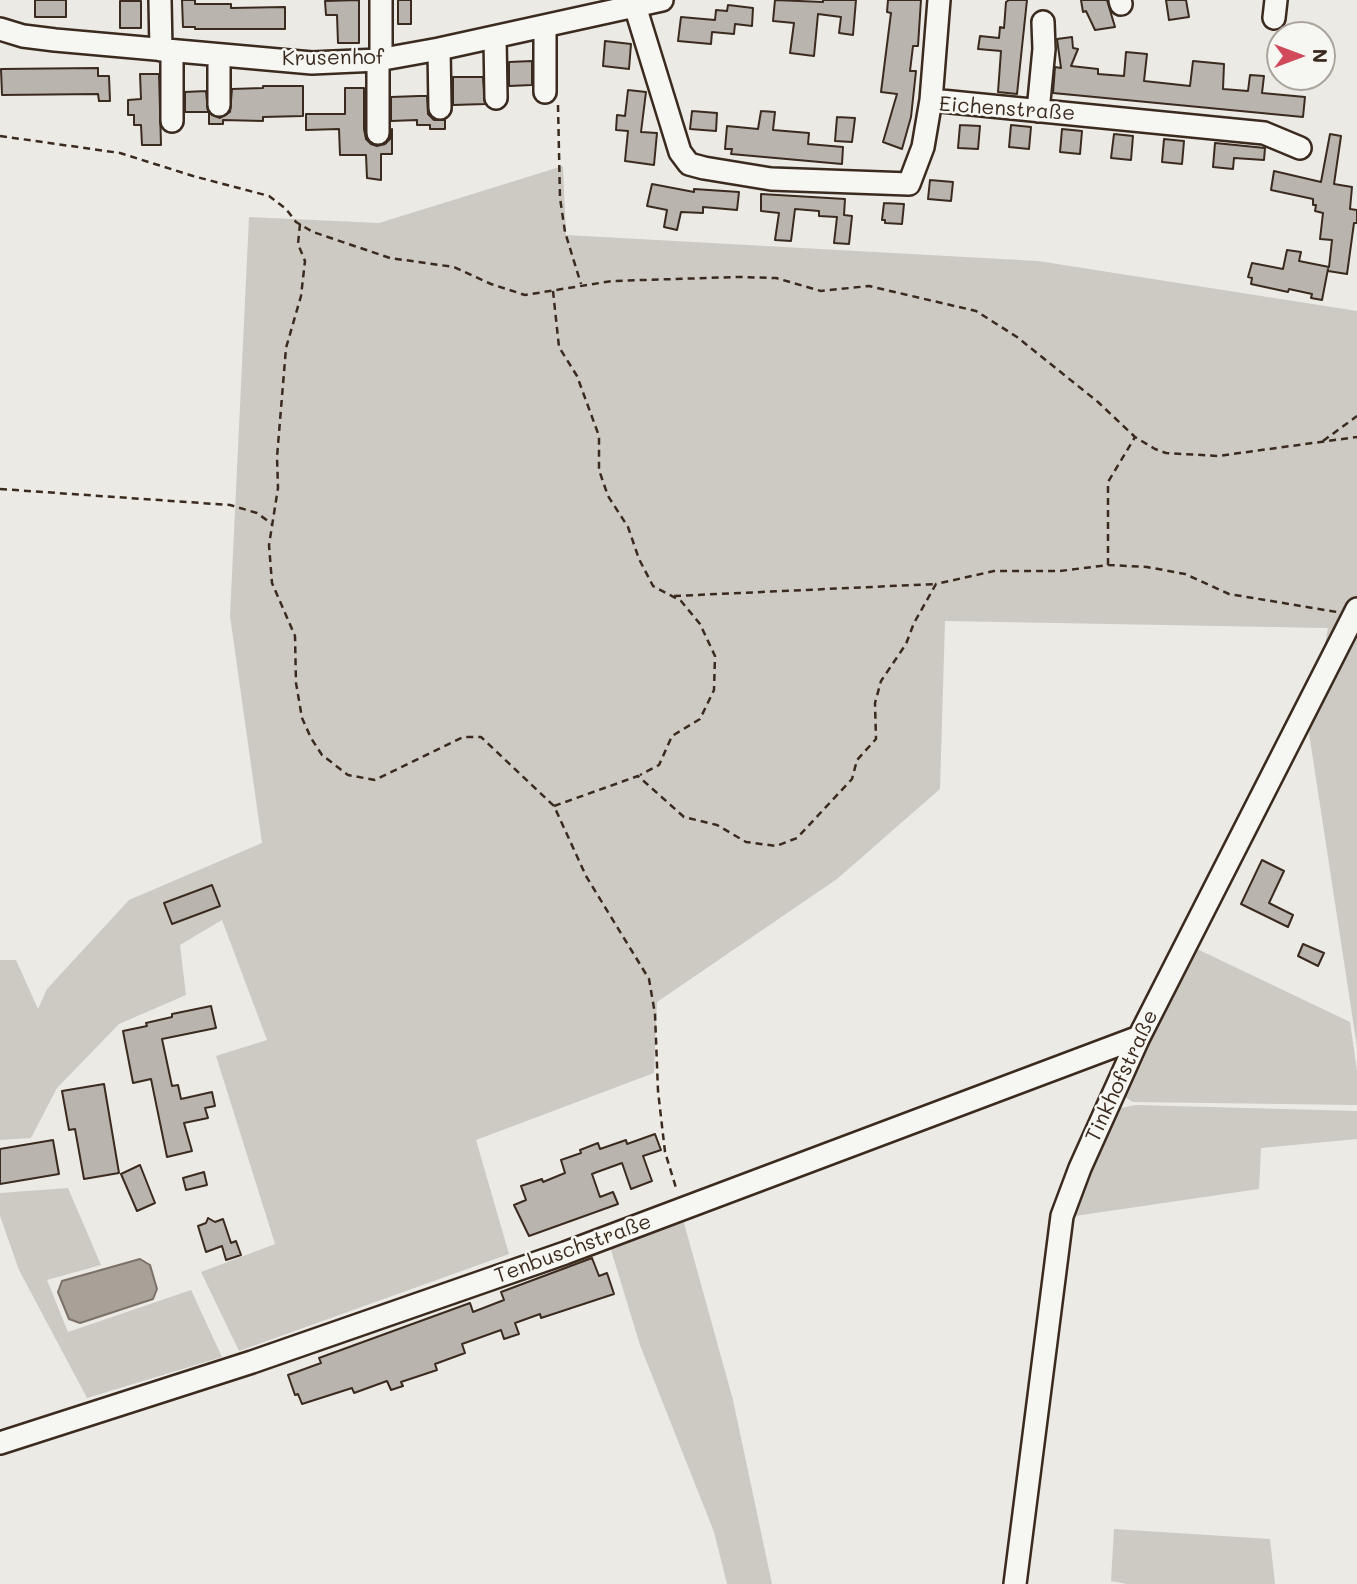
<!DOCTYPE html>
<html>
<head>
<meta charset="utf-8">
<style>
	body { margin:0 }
	#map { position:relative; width:1357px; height:1584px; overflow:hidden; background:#ebeae5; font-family:Mali,sans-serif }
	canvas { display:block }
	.north { position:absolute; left:1266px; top:21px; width:70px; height:70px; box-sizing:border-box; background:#f6f6f2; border:2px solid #aba49d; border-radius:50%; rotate:90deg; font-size:19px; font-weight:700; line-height:28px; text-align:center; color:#3b2a1e }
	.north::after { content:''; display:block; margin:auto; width:24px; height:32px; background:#d1495b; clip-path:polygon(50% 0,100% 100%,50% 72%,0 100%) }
</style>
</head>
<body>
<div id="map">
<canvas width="1357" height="1584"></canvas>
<div class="north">N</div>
</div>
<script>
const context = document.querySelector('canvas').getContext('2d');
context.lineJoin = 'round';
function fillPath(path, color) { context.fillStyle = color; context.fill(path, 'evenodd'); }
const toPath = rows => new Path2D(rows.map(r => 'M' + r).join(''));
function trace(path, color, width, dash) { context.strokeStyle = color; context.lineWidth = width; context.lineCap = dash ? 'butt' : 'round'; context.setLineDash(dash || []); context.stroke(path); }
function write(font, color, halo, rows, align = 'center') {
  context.font = font + ' Mali,sans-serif'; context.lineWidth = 5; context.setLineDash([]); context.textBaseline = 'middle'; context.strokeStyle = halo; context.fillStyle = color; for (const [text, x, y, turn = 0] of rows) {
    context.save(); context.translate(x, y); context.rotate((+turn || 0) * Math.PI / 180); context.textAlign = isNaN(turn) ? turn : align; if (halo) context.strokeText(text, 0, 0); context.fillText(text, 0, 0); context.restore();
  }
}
fillPath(toPath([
	[563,166,566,235,1038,261,1357,311,1357,1047,1309,733,1328,628,945,621,940,789,837,879,657,1002,654,1073,476,1140,509,1254,239,1351,201,1272,275,1244,216,1056,267,1040,222,920,180,945,186,995,119,1024,57,1088,31,1138,0,1140,0,960,16,960,38,1009,47,989,129,900,262,843,230,616,249,217,379,223],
	[1195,948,1350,1022,1357,1071,1357,1105,1133,1102,1123,1096],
	[1136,1105,1357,1111,1357,1139,1261,1148,1259,1189,1068,1217,1116,1109],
	[68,1188,101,1265,47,1280,68,1332,191,1290,222,1357,87,1398,19,1270,0,1216,0,1193],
	[681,1212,733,1400,772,1584,727,1584,714,1532,640,1345,608,1240],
	[1114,1529,1270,1539,1275,1584,1127,1584,1111,1581]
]), '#cdcac4');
const water = toPath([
	[140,1259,150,1265,157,1289,153,1299,80,1323,69,1319,58,1292,62,1281,140,1259]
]);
fillPath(water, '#a8a198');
trace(water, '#7c7167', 2);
const building = toPath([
	[35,0,66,0,66,17,35,17,35,0],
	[182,0,195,0,195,4,231,4,231,8,285,7,285,29,195,29,195,27,183,27,182,0],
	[359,0,359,43,338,43,337,15,326,15,325,1,359,0],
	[398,0,411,0,411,24,398,24,398,0],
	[775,0,823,2,823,0,856,0,853,35,839,33,841,17,818,14,814,56,790,53,794,23,773,21,775,0],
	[888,0,921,0,918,46,913,46,910,71,916,71,911,117,902,149,883,142,897,94,881,92,891,13,887,12,888,0],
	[1009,0,1027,0,1017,94,998,92,1001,51,978,49,980,36,999,38,1000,27,1004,28,1006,2,1009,0],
	[1081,0,1107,0,1115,27,1095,30,1086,11,1083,12,1081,0],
	[1166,0,1186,0,1189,17,1169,20,1166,0],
	[120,1,141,1,141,28,120,28,120,1],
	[728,5,753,8,752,26,735,24,734,34,712,32,711,44,678,41,681,17,715,20,716,10,727,11,728,5],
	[1072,37,1073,48,1078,49,1071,66,1098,69,1098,74,1124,76,1126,52,1147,54,1144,81,1190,86,1193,61,1224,64,1223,89,1248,91,1250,75,1264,76,1262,93,1305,97,1303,117,1053,93,1055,67,1061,68,1057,39,1072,37],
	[605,41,631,44,629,69,603,66,605,41],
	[532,61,532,85,509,86,509,62,532,61],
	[98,68,98,76,109,76,110,101,99,101,98,94,2,95,1,69,98,68],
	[140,74,159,74,161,145,142,145,141,125,134,125,134,115,128,115,128,100,141,99,140,74],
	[453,77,483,77,485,104,453,105,453,77],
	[263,86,303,86,303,116,263,117,263,121,223,120,223,124,209,124,209,113,220,118,230,112,232,89,263,88,263,86],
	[345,88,364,88,364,129,366,139,371,144,377,146,385,144,390,139,392,129,392,154,381,154,381,180,367,178,366,155,340,155,339,129,306,130,306,114,345,114,345,88],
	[628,90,646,92,641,132,657,133,654,165,625,161,628,131,616,130,617,115,625,116,628,90],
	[206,91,208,112,185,112,185,92,206,91],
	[419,96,427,96,428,114,434,120,445,120,445,129,430,129,430,125,417,125,417,120,391,121,391,97,419,96],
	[692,111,717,113,716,131,690,129,692,111],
	[761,111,775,112,773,130,809,133,808,144,843,147,842,164,731,154,732,149,725,149,727,126,758,129,761,111],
	[837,117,855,118,852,142,835,141,837,117],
	[960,125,980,126,978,149,958,148,960,125],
	[1011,125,1031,127,1029,149,1009,147,1011,125],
	[1062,129,1082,131,1080,154,1060,152,1062,129],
	[1114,134,1133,136,1131,160,1111,158,1114,134],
	[1330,134,1341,136,1334,184,1352,187,1350,209,1357,210,1357,223,1354,223,1347,274,1328,271,1328,269,1322,300,1311,298,1312,294,1289,289,1288,292,1251,284,1252,278,1248,277,1252,263,1283,269,1287,250,1301,252,1299,261,1329,267,1332,240,1320,239,1323,213,1315,211,1316,205,1313,205,1313,199,1271,190,1274,171,1321,182,1330,134],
	[1164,139,1184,141,1182,164,1162,162,1164,139],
	[1215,143,1265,148,1264,160,1234,158,1233,169,1213,167,1215,143],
	[930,180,953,182,951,201,928,199,930,180],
	[652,184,694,192,694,189,739,192,737,210,703,207,703,213,681,212,677,230,664,227,667,210,647,206,652,184],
	[761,194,845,199,844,215,852,216,849,244,834,243,837,217,819,216,819,211,795,209,791,241,775,240,779,213,761,211,761,194],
	[884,203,904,204,902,224,885,223,885,220,882,220,884,203],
	[1262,860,1284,871,1269,903,1293,915,1288,927,1241,904,1262,860],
	[212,885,220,906,172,924,164,903,212,885],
	[1303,944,1324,953,1318,966,1298,956,1303,944],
	[211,1006,216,1028,162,1039,172,1086,178,1085,181,1099,212,1092,215,1106,205,1108,208,1118,184,1123,192,1151,167,1157,151,1079,133,1083,123,1031,147,1026,146,1023,172,1017,172,1014,211,1006],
	[104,1084,119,1173,84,1179,75,1129,69,1130,62,1091,104,1084],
	[655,1134,661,1150,643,1156,652,1181,631,1189,622,1163,597,1172,592,1174,600,1197,613,1192,618,1204,529,1236,514,1205,526,1200,521,1186,542,1179,543,1182,565,1173,561,1160,581,1153,580,1150,598,1143,600,1149,626,1140,627,1144,655,1134],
	[53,1140,59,1174,0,1184,0,1149,53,1140],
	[140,1165,155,1203,137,1211,121,1174,140,1165],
	[204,1172,207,1185,186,1190,183,1178,204,1172],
	[208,1218,215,1222,223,1219,231,1243,236,1241,241,1255,226,1260,222,1246,206,1252,198,1226,206,1223,208,1218],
	[592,1258,599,1276,607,1273,614,1294,541,1318,540,1314,515,1323,519,1334,504,1339,501,1330,462,1344,465,1353,435,1364,437,1370,401,1382,403,1386,391,1390,387,1381,354,1393,352,1388,302,1404,298,1394,295,1395,288,1375,321,1363,319,1358,470,1303,473,1312,504,1300,501,1292,592,1258]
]);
fillPath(building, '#bab4ae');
trace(building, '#3b2a1e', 2);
const minor = toPath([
	[160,0,161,50],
	[381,0,381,59],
	[635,0,635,6,680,152,689,164,704,168,771,179,909,184,923,147,931,100,1264,133,1300,148],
	[1120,0,1121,4],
	[1274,18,1276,0],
	[0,29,23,36,55,40,312,63,378,60,439,49,662,0],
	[495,37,496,98],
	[439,49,440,108],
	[172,51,172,121],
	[219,55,219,105],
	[378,60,378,133],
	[545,92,545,26],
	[931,100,939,0],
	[1038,111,1044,49,1043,22],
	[0,1443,252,1362,565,1253,1139,1037],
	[1015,1584,1062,1216,1080,1168,1139,1037,1357,609]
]);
trace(minor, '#3b2a1e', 26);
trace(toPath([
	[558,105,560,198,565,232,581,284],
	[0,136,120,153,193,176,269,196,286,209,296,222,313,232,390,258,454,267,491,284,525,295,612,281,738,277,776,278,821,291,869,286,976,311,1017,337,1098,402,1135,437,1155,449,1166,453,1218,456,1357,437],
	[300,224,298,244,305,261,301,296,286,348,277,457,278,488,269,545,272,583,295,636,296,683,302,718,311,738,322,755,348,775,375,780,463,737,481,737,554,806,586,876,649,979,655,1014,658,1091,665,1152,677,1191],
	[553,291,559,347,577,376,599,436,599,470,608,496,628,527,639,559,653,586,681,601,700,624,715,656,714,690,700,719,672,736,659,765,640,775],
	[1323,441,1357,416],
	[0,489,230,505,257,513,272,524],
	[1108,565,1108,482,1135,437],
	[674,596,936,584],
	[554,806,638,776,684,817,717,825,746,842,776,846,797,838,852,779,857,760,876,739,875,703,881,681,906,644,914,623,936,584,994,571,1060,571,1108,565,1147,567,1185,574,1229,594,1337,612]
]), '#3b2a1e', 2.5, [7, 5]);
trace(minor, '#f6f6f2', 21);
write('21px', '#3b2a1e', '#f6f6f2', [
	["Krusenhof",333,58,-1],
	["Eichenstraße",1007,109,4],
	["Tinkhofstraße",1122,1076,-65],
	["Tenbuschstraße",573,1249,-20]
]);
</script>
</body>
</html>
